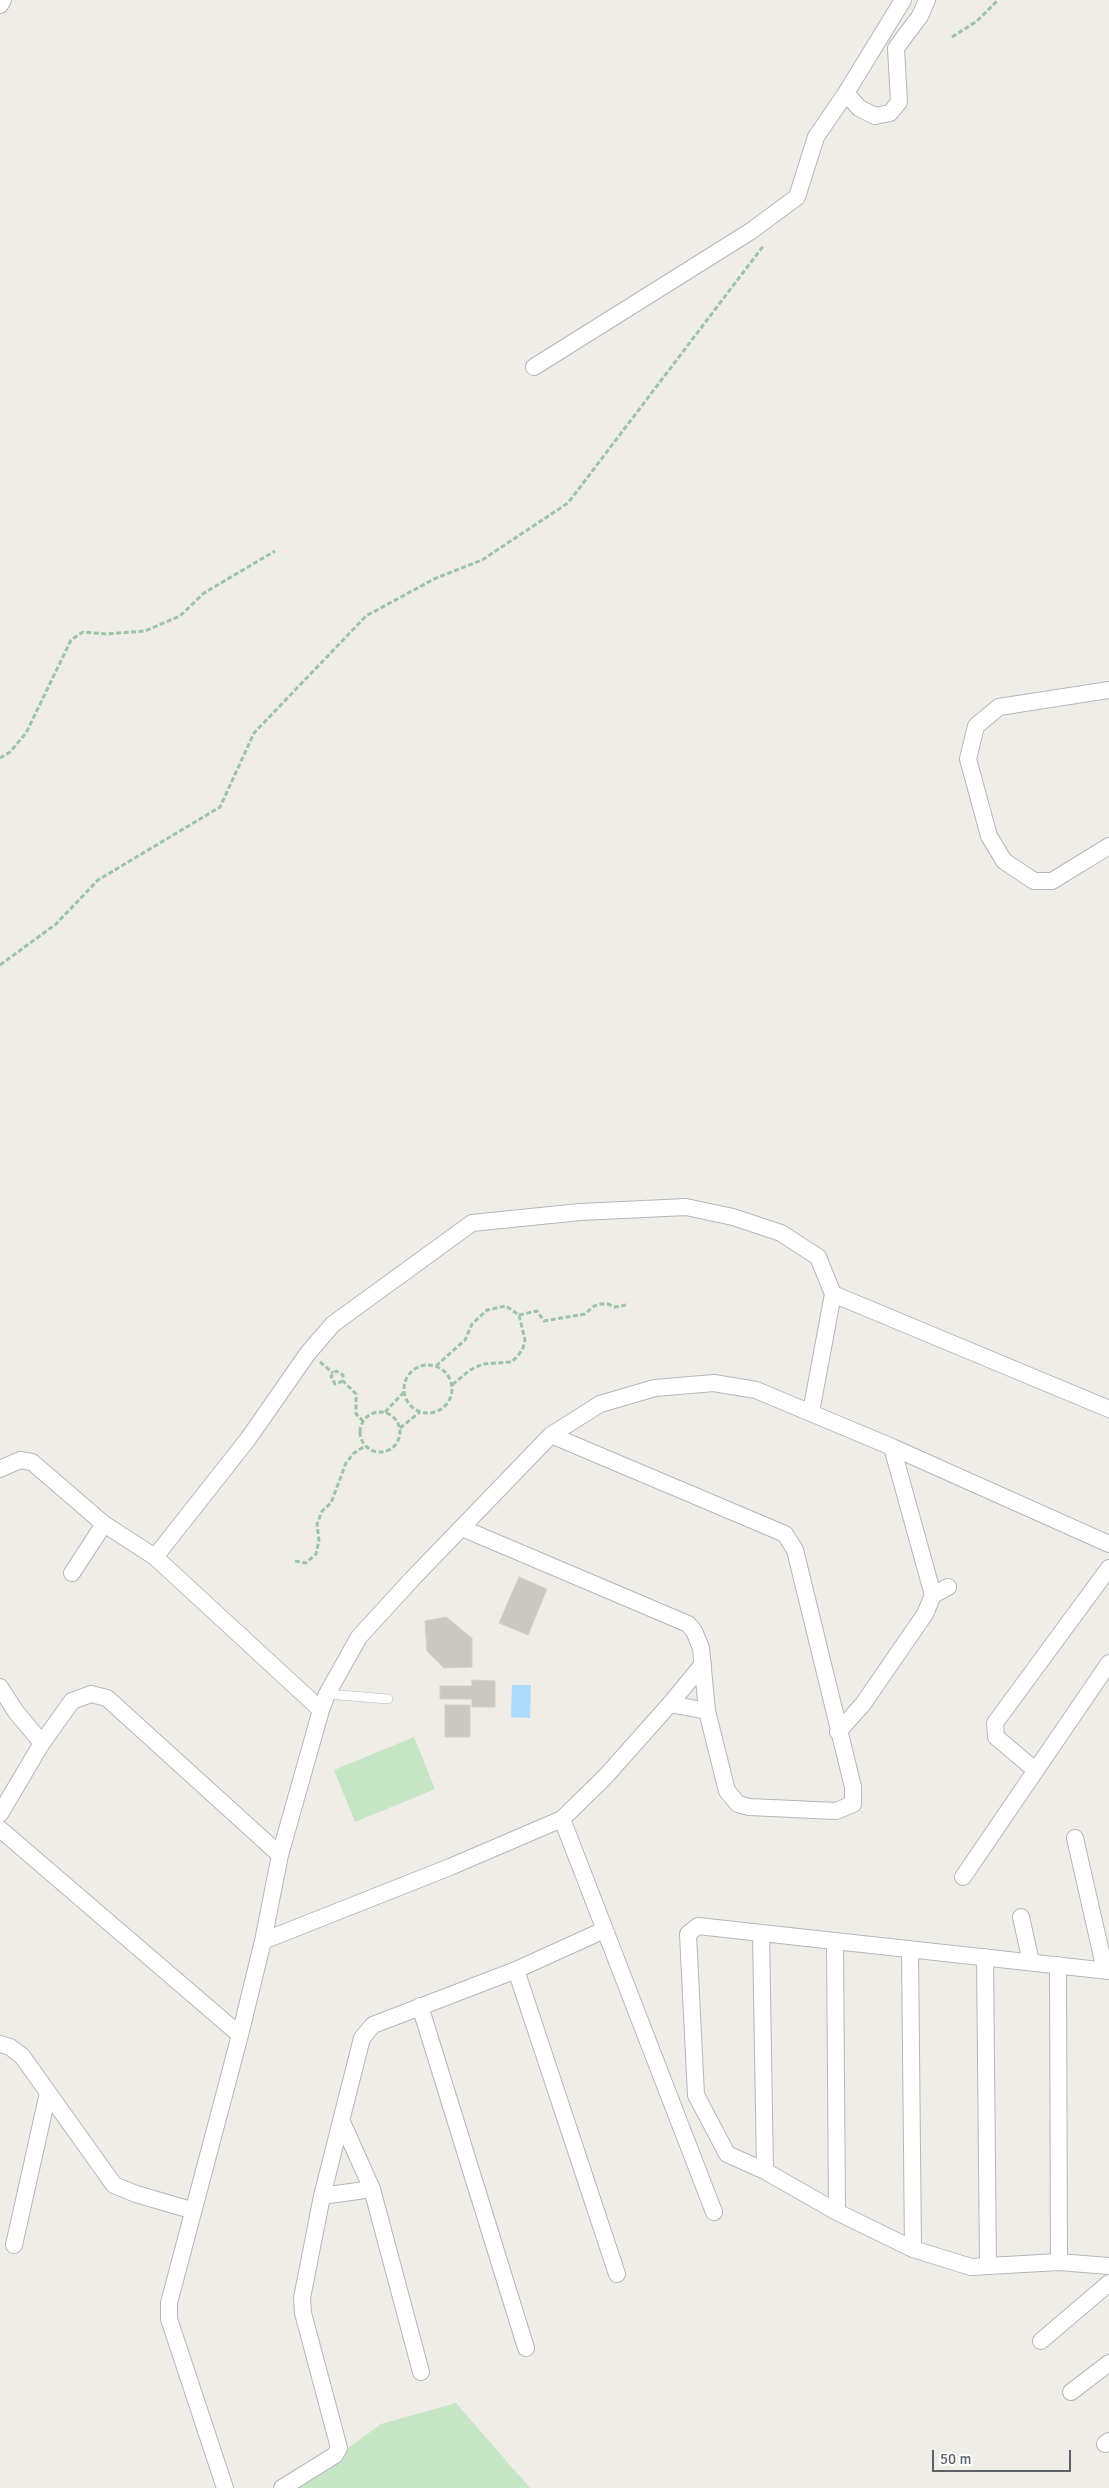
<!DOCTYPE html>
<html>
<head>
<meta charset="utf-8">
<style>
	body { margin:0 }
	#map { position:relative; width:1109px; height:2488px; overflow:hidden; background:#efede7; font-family:Signika,sans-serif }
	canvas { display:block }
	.scale { position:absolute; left:932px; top:2450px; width:139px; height:22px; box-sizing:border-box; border:2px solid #5e6266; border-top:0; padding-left:6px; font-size:15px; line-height:18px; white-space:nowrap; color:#5e6266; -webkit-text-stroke:4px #fff; paint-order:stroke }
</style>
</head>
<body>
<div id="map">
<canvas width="1109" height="2488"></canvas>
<div class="scale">50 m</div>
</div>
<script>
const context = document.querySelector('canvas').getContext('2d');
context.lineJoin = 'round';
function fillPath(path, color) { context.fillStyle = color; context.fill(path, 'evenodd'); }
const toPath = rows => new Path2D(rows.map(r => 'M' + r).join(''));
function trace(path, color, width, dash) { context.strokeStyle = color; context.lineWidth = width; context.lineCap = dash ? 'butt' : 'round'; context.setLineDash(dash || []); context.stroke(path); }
fillPath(toPath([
	[414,1737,435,1789,355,1822,334,1770],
	[456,2403,530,2488,293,2488,381,2424]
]), '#c6e5c5');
fillPath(toPath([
	[512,1685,531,1685,530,1718,511,1717]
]), '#acdafa');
const building = toPath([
	[519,1577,547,1589,528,1635,499,1623,519,1577],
	[446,1617,472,1638,472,1667,444,1668,427,1651,425,1621,446,1617],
	[472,1680,495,1681,495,1707,472,1707,472,1699,440,1699,440,1686,472,1686,472,1680],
	[445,1705,470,1705,470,1737,445,1737,445,1705]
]);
fillPath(building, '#cbc8c4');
trace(building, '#d4cfc5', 1);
const lane = toPath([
	[327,1694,388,1699]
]);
const street = toPath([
	[0,5,3,0],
	[846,93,859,108,875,116,890,113,899,102,896,48,920,16,927,0],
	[534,367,751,231,797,197,816,137,846,93,903,0],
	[1109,690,999,707,976,726,968,759,989,836,1004,861,1034,881,1052,881,1109,846],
	[833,1294,1109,1409],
	[0,1469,20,1460,32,1462,104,1524,155,1557,321,1710],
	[462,1528,688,1624,694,1631,701,1648,707,1711,727,1791,738,1804,749,1807,836,1811,853,1804,853,1787,795,1550,785,1534,551,1435],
	[155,1557,248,1439,308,1353,333,1324,472,1223,580,1212,686,1207,733,1217,781,1233,818,1257,833,1294,811,1412],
	[72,1573,104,1524],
	[933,1595,948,1587],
	[703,1664,670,1704,707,1711],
	[0,1687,16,1712,42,1743],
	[838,1732,863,1704,925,1614,933,1595,892,1447],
	[1035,1770,996,1737,995,1723,1109,1568],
	[0,1814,42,1743,72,1701,91,1694,107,1698,280,1855],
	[562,1819,714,2212],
	[0,1829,240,2035],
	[1075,1838,1105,1970],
	[963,1877,1109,1663],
	[1021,1917,1031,1962],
	[761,1933,765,2171],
	[263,1941,450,1867,562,1819,605,1777,670,1704],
	[835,1941,837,2212],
	[910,1949,913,2249],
	[985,1957,988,2266],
	[1058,1965,1059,2262],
	[516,1970,617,2274],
	[1109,1971,698,1926,688,1934,696,2095,727,2154,765,2171,837,2212,913,2249,971,2267,1059,2262,1109,2266],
	[420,2006,526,2348],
	[0,2044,10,2047,22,2056,114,2185,136,2194,191,2210],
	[342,2122,372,2189,421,2372],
	[322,2196,372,2189],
	[14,2245,48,2093],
	[1041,2341,1109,2283],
	[1071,2392,1109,2363],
	[1105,2444,1109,2441],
	[225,2488,169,2319,169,2303,240,2035,263,1941,280,1855,321,1710,327,1694,359,1637,413,1578,551,1435,600,1404,655,1388,714,1383,756,1390,892,1447,1109,1544],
	[282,2488,335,2455,339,2448,303,2313,302,2298,322,2196,362,2038,373,2025,516,1970,604,1930]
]);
trace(lane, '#b4b7ba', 10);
trace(street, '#b4b7ba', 18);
trace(toPath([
	[952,37,977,21,998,0],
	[0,758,10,752,26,733,71,640,83,632,106,634,145,631,180,616,204,593,275,551],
	[0,965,56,924,98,880,220,807,254,733,366,616,434,579,482,560,568,503,764,245],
	[519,1315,537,1311,544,1321,585,1314,594,1306,601,1304,608,1304,615,1307,626,1305],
	[320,1362,333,1373],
	'404 1389a24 24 0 1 1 48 0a24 24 0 1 1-48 0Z',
	[436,1366,465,1340,472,1324,487,1310,506,1306,519,1315,525,1340,523,1348,518,1356,511,1362,483,1364,470,1370,452,1385],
	[343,1381,335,1384,331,1376,336,1371,343,1375,343,1381,356,1394,356,1414,363,1421],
	[385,1412,404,1392],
	'360 1432a20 20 0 1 1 40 0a20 20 0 1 1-40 0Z',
	[400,1428,420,1412],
	[295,1561,306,1563,316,1554,319,1541,317,1524,322,1511,331,1503,346,1463,354,1453,365,1446]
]), '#9dc4a8', 3, [5, 2.5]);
trace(lane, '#fff', 9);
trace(street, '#fff', 16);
</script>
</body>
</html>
